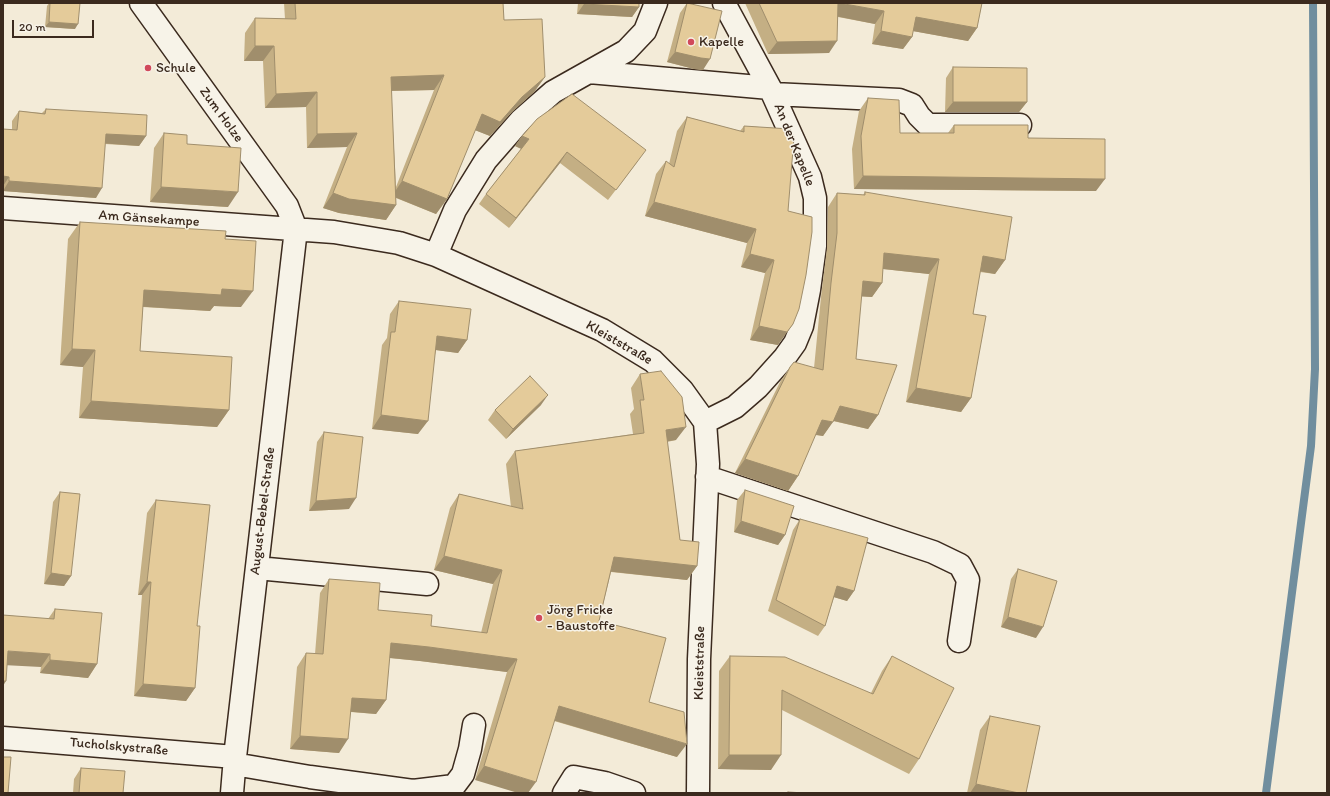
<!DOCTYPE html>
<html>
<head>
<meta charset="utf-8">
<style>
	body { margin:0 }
	#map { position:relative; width:1330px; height:796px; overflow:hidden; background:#f3ebd8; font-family:Itim,sans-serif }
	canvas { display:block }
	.frame { position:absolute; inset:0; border:4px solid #3b2a1e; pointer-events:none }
	.scale { position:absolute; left:12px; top:20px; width:82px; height:18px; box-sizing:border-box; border:2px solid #3b2a1e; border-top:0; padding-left:5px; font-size:12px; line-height:14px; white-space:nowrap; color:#3b2a1e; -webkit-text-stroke:3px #f7f3e8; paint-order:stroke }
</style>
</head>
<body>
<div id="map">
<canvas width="1330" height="796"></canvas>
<div class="frame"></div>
<div class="scale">20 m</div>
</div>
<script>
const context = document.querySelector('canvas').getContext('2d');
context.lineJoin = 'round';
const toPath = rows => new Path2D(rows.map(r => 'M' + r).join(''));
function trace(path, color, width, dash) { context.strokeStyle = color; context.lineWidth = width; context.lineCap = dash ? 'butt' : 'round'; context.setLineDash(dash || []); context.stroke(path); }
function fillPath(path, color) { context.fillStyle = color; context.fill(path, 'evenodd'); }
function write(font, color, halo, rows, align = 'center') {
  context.font = font + ' Itim,sans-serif'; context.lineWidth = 3; context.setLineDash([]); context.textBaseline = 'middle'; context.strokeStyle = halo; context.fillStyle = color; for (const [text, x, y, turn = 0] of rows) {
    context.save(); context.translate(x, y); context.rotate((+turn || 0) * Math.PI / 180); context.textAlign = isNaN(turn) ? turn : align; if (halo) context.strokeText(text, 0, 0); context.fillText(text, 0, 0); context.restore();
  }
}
trace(toPath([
	[1266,793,1311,446,1315,369,1313,3]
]), '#708e9e', 8);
const minor = toPath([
	[141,3,287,206,296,229,235,757,232,793],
	[589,72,770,88],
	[773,94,899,100,912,105,919,116,928,125,1020,125],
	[3,208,334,232,399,243,436,255,602,330,653,361,682,390,705,422,708,464,699,659,698,793],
	[436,255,455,210,486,160,521,120,553,92,626,51,645,31,656,3],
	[705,422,735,407,758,387,785,357,795,343,802,326,809,290,815,246,815,198,810,177,770,88,724,3],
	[707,477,933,552,960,565,968,580,959,641],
	[257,568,427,584],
	[3,738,235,757],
	[234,764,310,777,413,791,454,786,463,774,470,749,474,725],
	[564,793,574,777,605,783,634,793]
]);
trace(minor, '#3b2a1e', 25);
trace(minor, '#f7f3e8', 22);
fillPath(toPath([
	[49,3,75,3,75,29,45,27,47,6],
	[284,3,503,3,504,20,545,77,534,92,512,112,490,136,475,130,447,199,436,214,396,198,396,205,386,220,339,213,323,208,347,147,307,148,306,107,265,108,263,61,244,61,245,33,255,18,285,19],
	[434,90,396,187,391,91],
	[578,3,639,3,639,7,632,17,577,14],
	[687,3,703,70,694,69,667,62,680,13],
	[745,3,982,3,977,28,968,41,913,31,912,37,903,49,872,44,875,24,838,17,829,53,768,54],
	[953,67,1027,102,1019,112,945,112,946,78],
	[868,98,900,133,948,133,954,125,1028,138,1096,191,854,189,852,149,859,111],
	[46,109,146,136,139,146,105,144,96,198,3,191,3,129,12,130,12,121,19,111,42,113],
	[687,117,740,131,744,126,790,129,778,345,750,340,765,273,741,267,747,243,645,216,656,174,666,161,669,164,677,131],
	[164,133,187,144,228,207,150,202,154,148],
	[522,136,638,161,608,200,560,163,509,228,479,204,486,194,521,149,515,146],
	[865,192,1005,260,995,274,980,272,973,314,971,398,961,412,906,402,929,274,883,269,882,283,872,297,861,296,856,359,878,415,868,429,833,421,823,436,815,435,798,476,788,491,735,473,780,382,790,367,814,368,821,297,827,248,828,207,837,193,863,195],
	[80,222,225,239,241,307,214,306,210,311,143,307,140,351,229,410,217,427,79,418,83,367,60,365,68,239],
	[399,301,467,340,458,353,436,350,418,434,372,429,382,345,387,338,390,314],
	[640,374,676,440,667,442,680,540,697,566,687,580,611,572,599,621,649,702,677,757,554,721,475,780,507,672,420,661,389,658,386,700,376,714,351,712,339,753,290,749,297,667,306,653,315,654,320,593,329,579,378,610,431,626,481,633,493,584,434,570,450,508,459,494,511,507,506,464,515,451,633,434,630,414,634,409,631,388],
	[541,405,506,439,488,420,495,410],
	[324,432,349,509,309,511,317,442],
	[745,490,785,535,778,545,734,532,737,500],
	[60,492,71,576,64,586,44,584,53,502],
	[156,500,197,626,195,688,186,701,134,696,142,595,138,595,147,513],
	[800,519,854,591,847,601,834,597,825,626,818,636,768,611,793,530],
	[1018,569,1036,638,1001,627,1011,579],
	[55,609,97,664,88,678,40,673,41,667,3,615,48,619],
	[730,656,871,693,882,671,892,656,919,759,909,774,782,710,771,770,718,769,719,671],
	[990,716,1026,793,967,793,980,730],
	[81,768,123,793,73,793,74,779]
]), '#c4af84');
fillPath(toPath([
	[838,3,884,11,875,24,830,15],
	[584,4,639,7,632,17,577,14],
	[916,17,977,28,968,41,907,30],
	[49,22,78,24,75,29,45,27],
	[881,31,912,37,903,49,872,44],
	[837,41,829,53,768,54,777,42],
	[255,46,274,46,263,61,244,61],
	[675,52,710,59,703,70,694,69,667,62],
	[444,75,434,90,380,91,391,77],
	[545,77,534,92,512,112,490,136,472,129,482,114,522,97],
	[317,92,306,107,265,108,276,94],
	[953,102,1027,102,1019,112,945,112],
	[357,133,347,147,307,148,317,134],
	[106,134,146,136,139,146,99,143],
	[522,136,529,139,522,149,515,146],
	[567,152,560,163,509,228,516,218],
	[3,176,9,177,3,186],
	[863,176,1105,179,1096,191,854,189],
	[9,181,102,188,96,198,3,191],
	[402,181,447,199,436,214,392,196],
	[161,187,238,192,228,207,150,202],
	[333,193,396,205,386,220,339,213,323,208],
	[654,202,756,229,747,243,645,216],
	[884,253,939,259,929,274,874,268],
	[750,254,774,260,765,273,741,267],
	[983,256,1005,260,995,274,973,270],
	[863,281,882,283,872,297,853,296],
	[222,289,253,291,241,307,214,306,210,311,132,306,144,290],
	[793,324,778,345,750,340,759,326],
	[437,336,467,340,458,353,428,349],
	[72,349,95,350,83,367,60,365],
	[916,388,971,398,961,412,906,402],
	[548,395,541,405,506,439,513,429],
	[91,401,229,410,217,427,79,418],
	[840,406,878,415,868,429,830,420],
	[381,415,428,421,418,434,372,429],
	[822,420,833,422,823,436,812,434],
	[686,427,676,440,656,443,666,430],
	[745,459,798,476,788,491,735,473],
	[356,498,349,509,309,511,316,501],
	[741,521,785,535,778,545,734,532],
	[444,556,502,570,493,584,434,570],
	[614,557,697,566,687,580,605,571],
	[51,573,71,576,64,586,44,584],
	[147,582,151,582,142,595,138,595],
	[837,586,854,591,847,601,830,596],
	[1008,617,1043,627,1036,638,1001,627],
	[391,643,429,647,517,659,507,672,420,661,381,657],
	[8,651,50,654,41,667,3,665],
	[50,660,97,664,88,678,40,673],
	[3,681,6,681,3,686],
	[143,684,195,688,186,701,134,696],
	[352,698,386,700,376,714,342,711],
	[559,706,687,744,677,757,549,719],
	[300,736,348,739,339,753,290,749],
	[729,755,781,755,771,770,718,769],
	[484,766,536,782,528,793,518,793,475,780],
	[976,784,1019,793,970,793]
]), '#a08e6c');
const building = toPath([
	[50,3,80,3,78,24,49,22,50,3],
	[295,3,503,3,504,20,542,19,545,77,522,97,500,122,482,114,447,199,402,181,444,75,391,77,396,205,349,199,333,193,357,133,317,134,317,92,276,94,274,46,255,46,255,18,296,19,295,3],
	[584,3,639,3,639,7,584,4,584,3],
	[687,3,722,11,710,59,701,58,675,52,687,3],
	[759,3,838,3,837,41,777,42,759,3],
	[839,3,982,3,977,28,916,17,912,37,881,31,884,11,839,3],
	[953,67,1027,68,1027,102,953,102,953,67],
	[572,94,646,150,616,190,567,152,516,218,486,194,529,139,522,136,537,119,572,94],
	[868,98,899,100,900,133,954,133,954,125,1028,125,1028,138,1105,139,1105,179,863,176,861,136,868,98],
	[46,109,147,115,146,136,106,134,102,188,9,181,9,177,3,176,3,129,17,130,19,111,45,114,46,109],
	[687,117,744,132,744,126,790,129,794,137,788,211,812,217,812,232,806,275,799,309,793,324,787,332,759,326,774,260,750,254,756,229,654,202,666,161,674,167,687,117],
	[164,133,187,135,187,144,241,148,238,192,161,187,164,133],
	[865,192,1012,217,1005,260,983,256,973,314,986,316,971,398,916,388,939,259,884,253,882,283,863,281,856,359,897,365,878,415,840,406,833,422,822,420,798,476,745,459,790,367,794,362,823,370,831,283,837,233,837,193,865,195,865,192],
	[80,222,226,231,225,239,256,241,253,291,222,289,221,295,144,290,140,351,232,357,229,410,91,401,95,350,72,349,80,222],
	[399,301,471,309,467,340,437,336,428,421,381,415,391,332,395,332,399,301],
	[661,371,682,397,686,427,666,430,680,540,699,542,697,566,614,557,599,621,666,638,649,702,684,712,687,744,559,706,536,782,484,766,517,659,429,647,391,643,386,700,352,698,348,739,300,736,306,653,323,654,329,579,380,583,378,610,432,615,431,626,487,633,502,570,444,556,459,494,523,509,515,451,644,433,640,400,644,400,640,374,661,371],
	[530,376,548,395,513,429,495,410,530,376],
	[324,432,363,437,356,498,316,501,324,432],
	[745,490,794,506,785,535,741,521,745,490],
	[60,492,80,494,71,576,51,573,60,492],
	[156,500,210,505,197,626,200,626,195,688,143,684,151,582,147,582,156,500],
	[800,519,868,538,854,591,837,586,825,626,776,600,800,519],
	[1018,569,1057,581,1043,627,1008,617,1018,569],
	[55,609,102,613,97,664,50,660,50,654,8,651,6,681,3,681,3,615,54,619,55,609],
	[730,656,785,657,873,694,892,656,954,688,919,759,782,690,781,755,729,755,730,656],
	[990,716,1040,726,1026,793,1019,793,976,784,990,716],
	[3,757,11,757,8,793,3,793,3,757],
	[81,768,125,771,123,793,79,793,81,768],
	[788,792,805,793,788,793,788,792]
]);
fillPath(building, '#e4cb9a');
trace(building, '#a08e6c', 1);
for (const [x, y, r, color] of [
	[691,42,4,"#d1495b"],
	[148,68,4,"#d1495b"],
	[539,618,4,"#d1495b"]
]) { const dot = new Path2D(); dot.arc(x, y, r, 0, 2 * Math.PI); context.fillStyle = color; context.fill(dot); trace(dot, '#f7f3e8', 1.5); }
write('14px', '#3b2a1e', '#f7f3e8', [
	["Kapelle",699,42],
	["Schule",156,68],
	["Jörg Fricke",547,610],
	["- Baustoffe",547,626]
], 'left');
write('14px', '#3b2a1e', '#f7f3e8', [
	["Zum Holze",221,115,54],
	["An der Kapelle",794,145,68],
	["Am Gänsekampe",149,219,4],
	["Kleiststraße",619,343,30],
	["August-Bebel-Straße",263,511,-83],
	["Kleiststraße",700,663,-89],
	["Tucholskystraße",119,747,5]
]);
</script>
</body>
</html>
